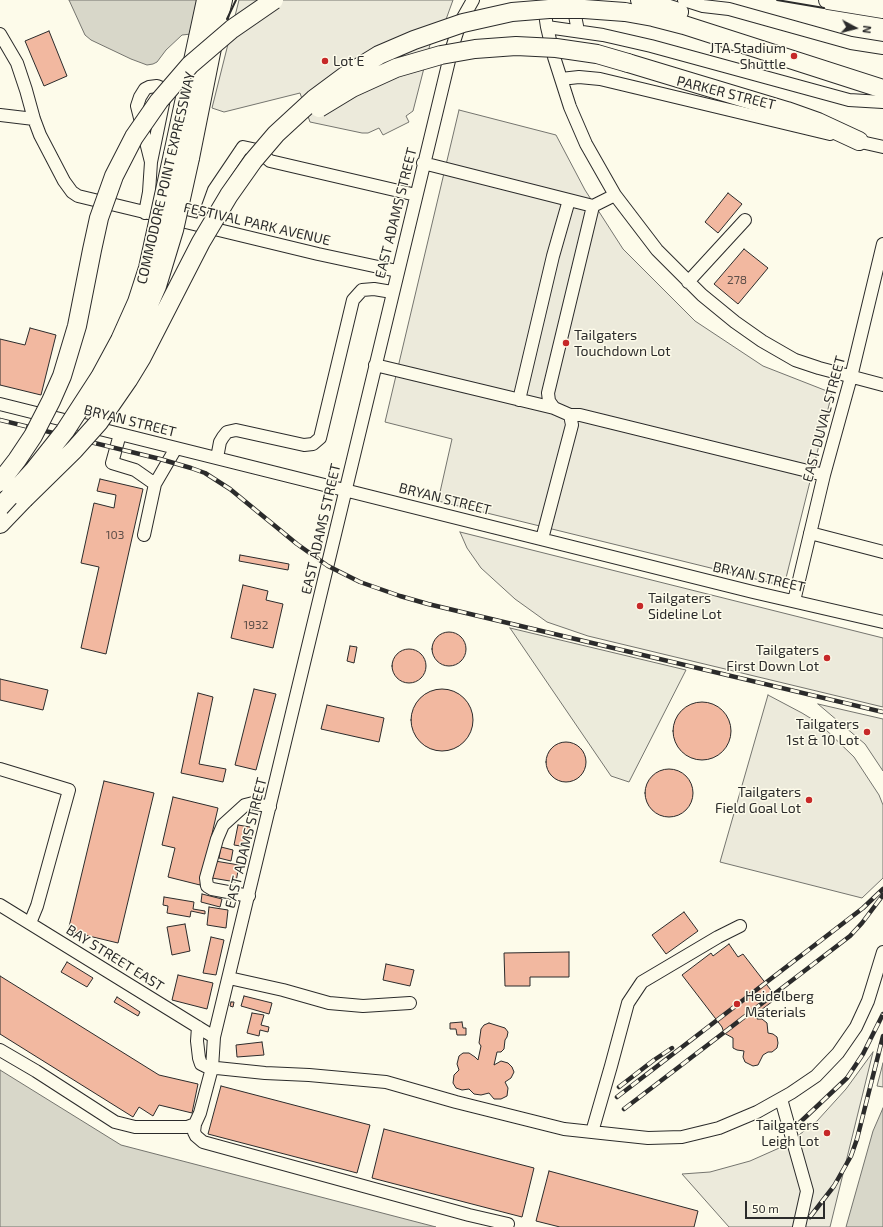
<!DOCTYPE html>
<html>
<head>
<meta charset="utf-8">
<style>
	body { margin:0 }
	#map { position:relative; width:883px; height:1227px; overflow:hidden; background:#fdfbea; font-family:"Exo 2",sans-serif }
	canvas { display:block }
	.north { position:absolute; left:835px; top:8px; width:40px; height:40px; -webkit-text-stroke:3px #fdfbea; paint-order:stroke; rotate:97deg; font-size:11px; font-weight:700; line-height:16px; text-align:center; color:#2b2b2b }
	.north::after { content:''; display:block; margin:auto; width:14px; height:18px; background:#2b2b2b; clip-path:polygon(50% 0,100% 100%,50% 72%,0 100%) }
	.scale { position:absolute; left:745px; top:1201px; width:80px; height:18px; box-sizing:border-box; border:2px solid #2b2b2b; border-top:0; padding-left:5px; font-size:12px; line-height:14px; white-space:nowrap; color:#2b2b2b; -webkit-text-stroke:3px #fdfbea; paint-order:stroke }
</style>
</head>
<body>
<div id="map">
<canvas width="883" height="1227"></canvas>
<div class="north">N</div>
<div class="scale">50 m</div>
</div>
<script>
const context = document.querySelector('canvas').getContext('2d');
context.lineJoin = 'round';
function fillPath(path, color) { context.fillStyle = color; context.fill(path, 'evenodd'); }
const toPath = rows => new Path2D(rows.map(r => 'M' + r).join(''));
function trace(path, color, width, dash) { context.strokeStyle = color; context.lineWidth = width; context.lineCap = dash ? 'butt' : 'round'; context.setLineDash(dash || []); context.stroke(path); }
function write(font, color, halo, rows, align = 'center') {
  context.font = font + ' "Exo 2",sans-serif'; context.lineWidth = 3; context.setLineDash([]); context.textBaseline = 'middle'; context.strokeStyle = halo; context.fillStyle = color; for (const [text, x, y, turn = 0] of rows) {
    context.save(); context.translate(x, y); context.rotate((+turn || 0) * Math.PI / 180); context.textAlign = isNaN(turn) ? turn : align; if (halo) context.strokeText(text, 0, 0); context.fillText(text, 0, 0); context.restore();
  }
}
const green = toPath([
	[510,628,686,670,629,782,611,776,510,628]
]);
fillPath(green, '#ecebdb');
trace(green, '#74746e', 1);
const parking = toPath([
	[239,0,453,0,444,25,434,29,413,111,406,116,409,122,383,135,379,128,368,133,362,133,310,122,300,93,224,112,212,108,239,0],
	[459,110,556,135,585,190,623,249,695,321,763,366,832,393,784,586,438,501,452,439,385,422,459,110],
	[460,532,883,638,883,707,588,636,547,622,515,599,481,568,467,548,460,532],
	[768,695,802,713,820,724,854,757,879,795,883,805,883,878,862,898,720,862,768,695],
	[818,704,883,719,883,771,865,744,818,704],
	[873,1052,830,1227,729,1227,682,1174,710,1172,750,1161,786,1145,817,1121,846,1089,873,1052],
	[883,1063,883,1087,877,1086,883,1063]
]);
fillPath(parking, '#eceadb');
trace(parking, '#74746e', 1);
const water = toPath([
	[69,0,198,0,191,34,182,35,166,50,157,62,153,64,147,65,131,59,91,40,85,35,69,0],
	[0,1070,121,1145,436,1227,0,1227,0,1070],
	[883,1108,883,1227,846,1227,873,1131,883,1108]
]);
fillPath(water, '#d8d7c9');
trace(water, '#74746e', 1);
const building = toPath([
	[49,31,67,76,44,86,25,41,49,31],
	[728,193,742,204,718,233,705,222,728,193],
	[744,249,768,268,738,304,714,284,744,249],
	[30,328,56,335,41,395,0,385,0,339,25,345,30,328],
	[100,479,143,489,106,654,81,648,99,567,81,563,94,503,114,508,116,495,97,491,100,479],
	[240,555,289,564,288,570,239,561,240,555],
	[243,585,268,591,266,600,283,604,273,648,231,638,243,585],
	'432 649a17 17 0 1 1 34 0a17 17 0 1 1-34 0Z',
	[350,646,357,647,354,663,347,661,350,646],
	'392 666a17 17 0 1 1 34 0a17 17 0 1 1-34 0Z',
	[0,679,48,690,43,710,0,700,0,679],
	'411 720a31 31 0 1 1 62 0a31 31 0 1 1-62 0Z',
	[254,689,276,694,256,770,235,765,254,689],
	[198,693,213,697,199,764,226,769,223,782,181,773,198,693],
	'673 731a29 29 0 1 1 58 0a29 29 0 1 1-58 0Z',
	[327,705,384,718,379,742,321,729,327,705],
	'546 762a20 20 0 1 1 40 0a20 20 0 1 1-40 0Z',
	'645 793a24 24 0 1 1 48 0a24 24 0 1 1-48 0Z',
	[104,781,154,793,118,943,68,931,104,781],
	[173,797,218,808,200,885,168,877,175,848,162,845,173,797],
	[238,825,250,827,247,847,234,845,238,825],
	[221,847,233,850,231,861,219,858,221,847],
	[215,861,239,865,236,882,212,878,215,861],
	[202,894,222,899,220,907,201,902,202,894],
	[164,897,194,902,193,909,205,911,205,914,191,911,190,917,167,913,168,906,163,905,164,897],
	[209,907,228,910,226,928,207,925,209,907],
	[684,912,698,931,666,954,652,935,684,912],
	[185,924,190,951,172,955,167,927,185,924],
	[211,937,224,940,216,975,203,973,211,937],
	[729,944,738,957,743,954,777,998,757,1013,757,1019,762,1019,767,1023,768,1033,773,1034,777,1037,778,1043,777,1048,772,1052,768,1052,763,1055,758,1065,753,1066,745,1062,743,1057,744,1051,737,1050,733,1048,733,1038,724,1033,722,1027,682,975,711,953,713,956,729,944],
	[569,952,569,977,530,977,530,986,505,986,504,953,569,952],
	[67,962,93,978,87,987,61,972,67,962],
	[386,964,414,970,410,986,383,980,386,964],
	[178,975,213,983,207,1009,172,1000,178,975],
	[0,976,159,1075,198,1084,192,1113,159,1105,153,1116,139,1107,133,1117,0,1034,0,976],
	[244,996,272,1003,269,1014,241,1006,244,996],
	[117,997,140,1012,138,1016,114,1002,117,997],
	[231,1002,234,1002,233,1007,230,1006,231,1002],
	[252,1013,264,1015,261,1025,269,1027,268,1032,260,1030,259,1036,247,1033,252,1013],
	[462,1022,463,1028,466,1028,466,1035,457,1035,456,1029,450,1029,450,1023,462,1022],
	[489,1023,505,1028,508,1032,507,1037,505,1040,504,1049,501,1052,497,1052,494,1065,501,1061,508,1063,512,1067,514,1072,511,1078,505,1082,508,1088,507,1096,501,1099,494,1099,489,1093,481,1095,474,1094,469,1089,462,1090,456,1088,453,1083,454,1075,459,1070,457,1064,459,1056,463,1053,469,1053,475,1057,478,1060,481,1046,479,1043,481,1029,484,1025,489,1023],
	[262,1042,264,1055,237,1057,236,1045,262,1042],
	[221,1086,370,1125,357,1173,208,1134,221,1086],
	[384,1129,534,1168,522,1217,372,1178,384,1129],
	[549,1171,698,1211,694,1227,560,1227,536,1221,549,1171]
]);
fillPath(building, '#f2b8a0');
trace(building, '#2b2b2b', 1);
const minor = toPath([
	[543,0,547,27,554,57,570,107,586,144,615,195,657,250,702,295,735,322,762,341,795,360,819,368,883,385],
	[572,0,578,31],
	[684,0,703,6,729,9,851,43,883,48],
	[547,27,603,35,651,46,849,100,883,102],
	[0,34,17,63,26,90,34,119,40,135,64,181,72,192,78,196,318,254,397,271],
	[561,79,579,77,600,79,830,134],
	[0,115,34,119],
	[852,140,883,147],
	[423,163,593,206,615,195],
	[145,213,149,192,151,162,165,94,164,89,157,86,149,87,145,89,140,97,137,106,151,162],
	[201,226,214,190,243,147,257,150,270,161,416,195],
	[688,282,745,220],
	[375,365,554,408],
	[519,400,553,256,569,200],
	[0,404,753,592,883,622],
	[570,415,580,415,824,475],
	[120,434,112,463,135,470,155,484],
	[217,458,220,442,223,437,227,432,236,430,304,445,313,444,320,438,353,300,362,290,374,289,392,292],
	[810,533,883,552],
	[144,535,155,484,176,448],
	[542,539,572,425,570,415,554,408,549,401,548,393,593,206],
	[794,601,824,475,851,377,883,244],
	[0,769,69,790,37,906,30,923],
	[249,896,212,889,207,886,206,878,217,839,223,825,245,805,253,803,270,807],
	[0,905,214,1037],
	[229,978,283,990,329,1003,363,1006,410,1003],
	[198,1027,197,1041,199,1058,201,1064,207,1067,265,1073,309,1075,386,1082,456,1102,564,1129,648,1138,682,1137,719,1128,757,1112,791,1093,816,1076,838,1053,856,1027,868,1001,883,952],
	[0,1050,36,1071,115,1122,135,1127,187,1127,195,1124,200,1113,212,1068,214,1037,452,48,460,23,473,0],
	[781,1099,807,1191,799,1227],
	[195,1124,194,1132,196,1136,203,1142,469,1215,508,1224],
	[592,1132,611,1066,628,1003,642,982,718,937,740,926]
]);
const highway = toPath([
	[640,0,679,12],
	[828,0,883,9],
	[625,12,653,17,684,25,883,89],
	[628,63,787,111,818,122,859,141],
	[173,154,206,0],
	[190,158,213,43,223,0],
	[0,524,24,499]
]);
trace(minor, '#2b2b2b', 14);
trace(highway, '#2b2b2b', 20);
trace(minor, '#fdfbea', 12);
trace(highway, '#fdfbea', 18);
const rail = toPath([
	[0,420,160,459,191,468,205,473,230,489,297,544,328,566,360,582,400,596,428,604,883,712],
	[619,1087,654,1060,672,1048],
	[617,1097,863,908,883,889],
	[624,1109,850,936,862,923,883,895],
	[795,1127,847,1078,863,1054,883,1014],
	[810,1217,834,1186,851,1156,857,1139,883,1036]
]);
trace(rail, '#2b2b2b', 4.5);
trace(rail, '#fdfbea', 3, [9]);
const highwayBridge = toPath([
	[319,108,352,88,396,68,441,55,475,49,516,46,556,48,597,54,628,63],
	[99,402,134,339,157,286,174,230,190,158],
	[0,482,17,460,33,436,51,401,62,376,77,326,92,250,99,218,114,176,134,137,159,101,190,65,232,29,274,0],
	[24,499,74,450,99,422,128,380,142,357,201,242,229,195,253,161,276,134,314,99,345,76,379,55,414,40,463,23,512,12,549,9,584,9,625,12],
	[0,507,34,470,65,431,100,377,120,340,137,302,148,268,173,154]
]);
trace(highwayBridge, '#2b2b2b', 20, []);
trace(highwayBridge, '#fdfbea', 18);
trace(toPath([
	[777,0,824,8],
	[227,19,236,0]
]), '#2b2b2b', 2);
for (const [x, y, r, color] of [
	[794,56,4,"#c62828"],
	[325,61,4,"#c62828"],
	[566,343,4,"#c62828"],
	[640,606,4,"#c62828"],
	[827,658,4,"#c62828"],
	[867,732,4,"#c62828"],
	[809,800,4,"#c62828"],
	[737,1004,4,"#c62828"],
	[827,1133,4,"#c62828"]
]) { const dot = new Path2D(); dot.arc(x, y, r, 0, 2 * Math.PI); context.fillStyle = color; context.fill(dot); trace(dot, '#fdfbea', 1.5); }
write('12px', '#5d4e48', null, [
	["278",737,280],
	["103",115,535],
	["1932",256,625]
]);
write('14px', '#2b2b2b', '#fdfbea', [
	["JTA Stadium",786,48],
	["Shuttle",786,64],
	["Lot E",333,61,"left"],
	["Tailgaters",574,335,"left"],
	["Touchdown Lot",574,351,"left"],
	["Tailgaters",648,598,"left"],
	["Sideline Lot",648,614,"left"],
	["Tailgaters",819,650],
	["First Down Lot",819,666],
	["Tailgaters",859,724],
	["1st & 10 Lot",859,740],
	["Tailgaters",801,792],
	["Field Goal Lot",801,808],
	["Heidelberg",745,996,"left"],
	["Materials",745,1012,"left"],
	["Tailgaters",819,1125],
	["Leigh Lot",819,1141]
], 'right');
write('14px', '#2b2b2b', '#fdfbea', [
	["PARKER STREET",726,93,14],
	["COMMODORE POINT EXPRESSWAY",166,178,-77],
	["EAST ADAMS STREET",396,213,-76],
	["FESTIVAL PARK AVENUE",257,224,13],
	["EAST DUVAL STREET",824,419,-75],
	["BRYAN STREET",130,421,14],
	["BRYAN STREET",445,499,14],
	["EAST ADAMS STREET",321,529,-77],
	["BRYAN STREET",759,577,13],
	["EAST ADAMS STREET",246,843,-76],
	["BAY STREET EAST",115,958,32]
]);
</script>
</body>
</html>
